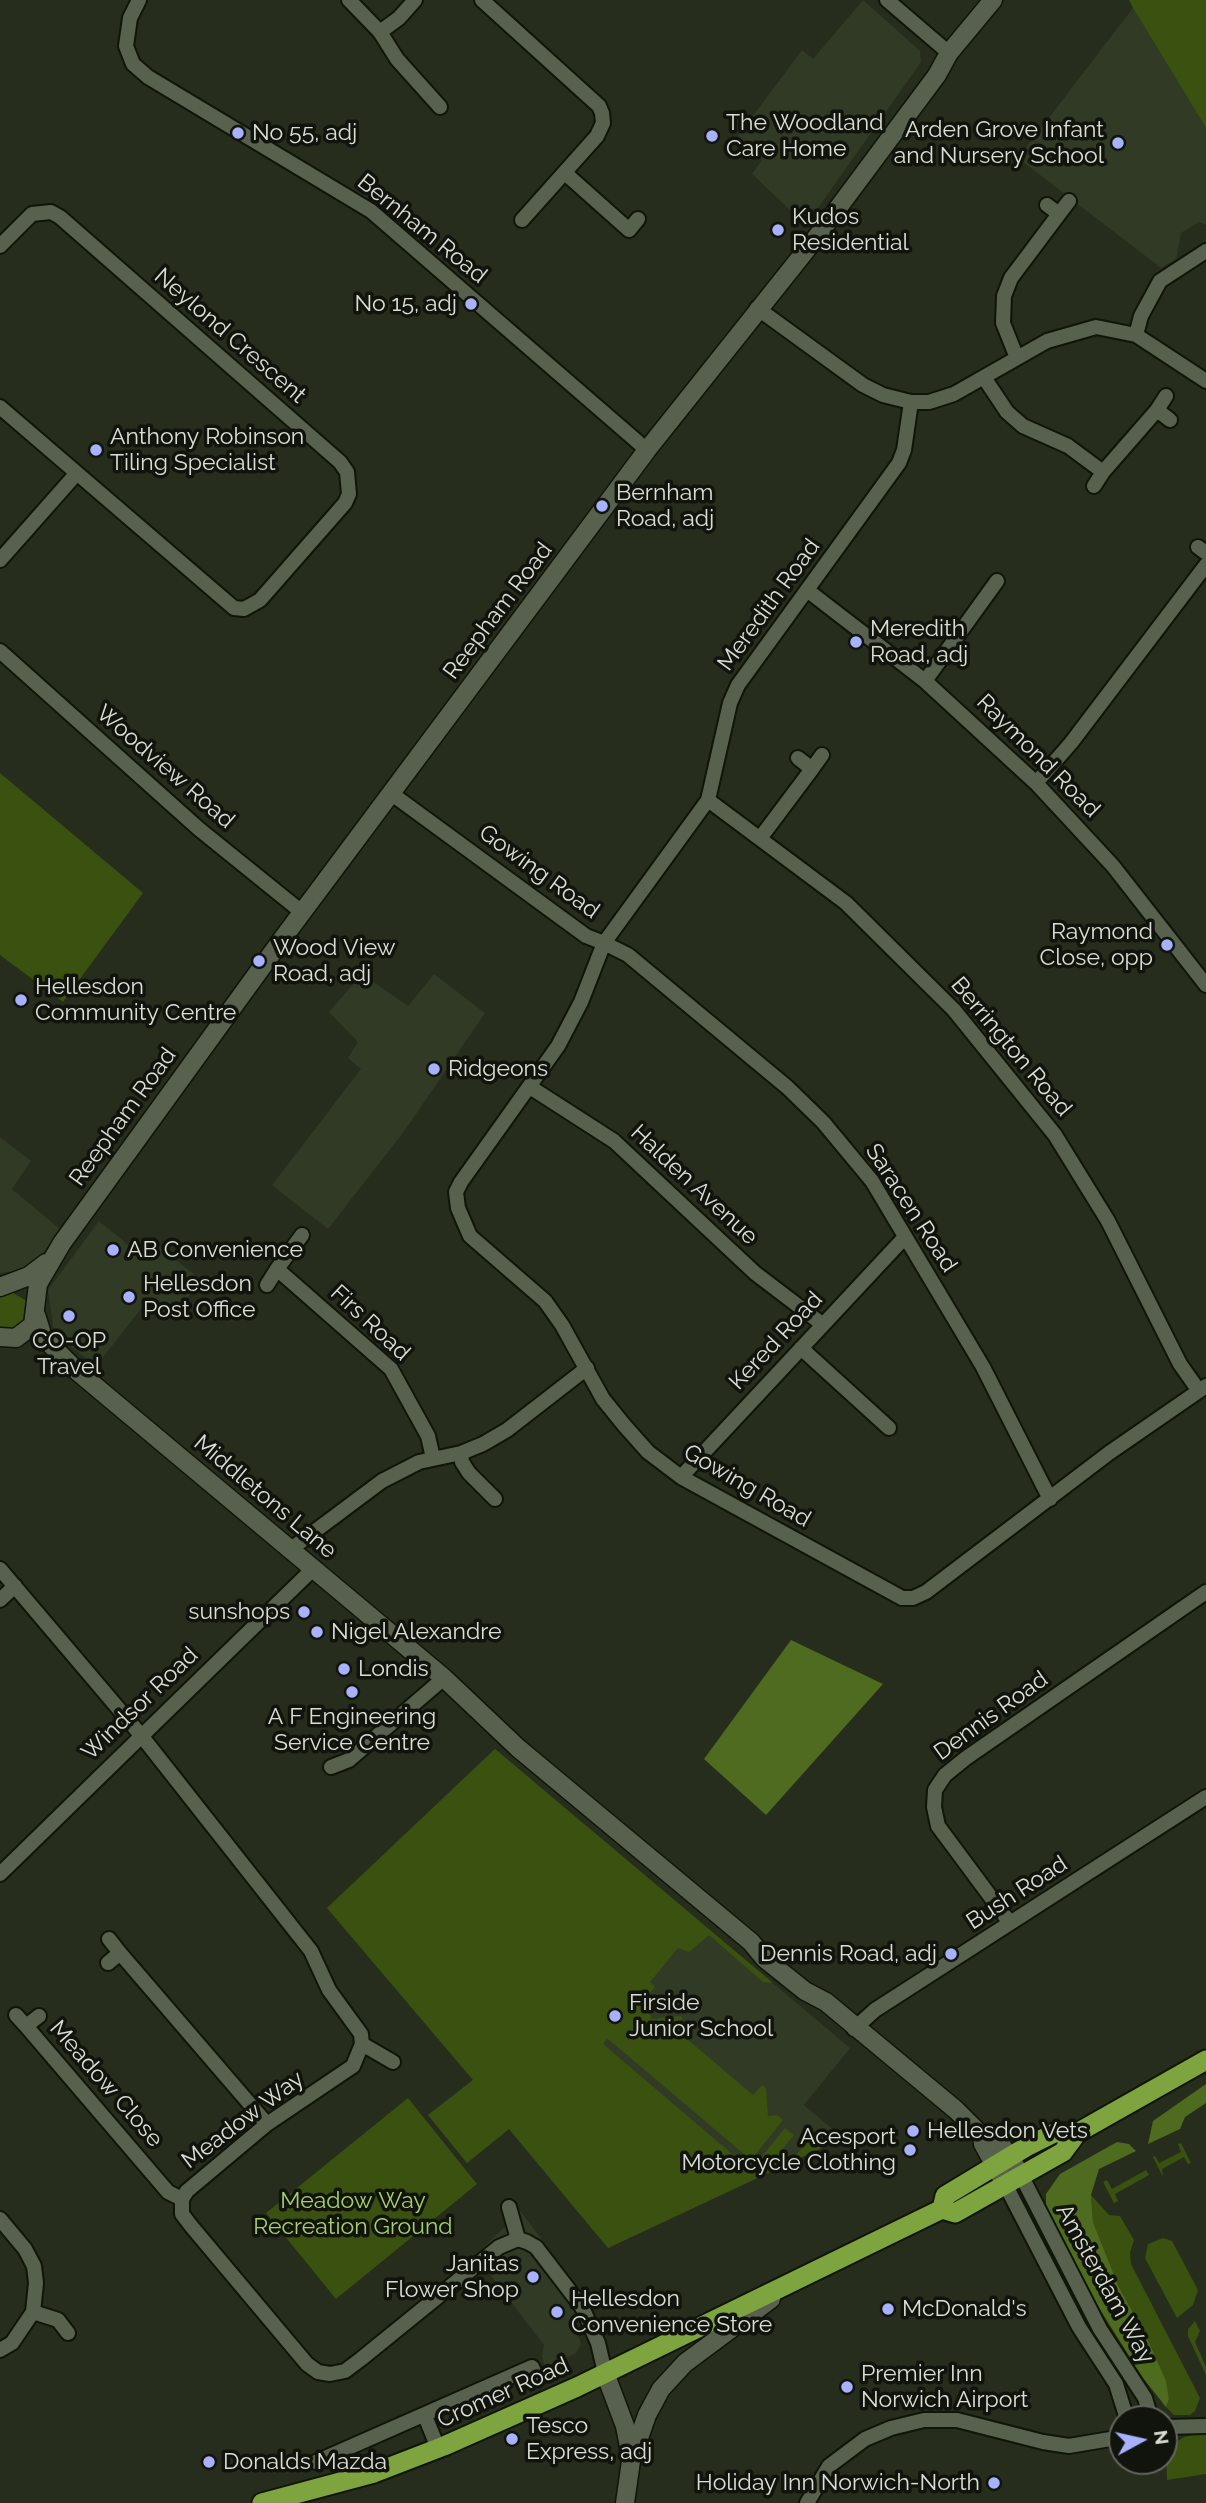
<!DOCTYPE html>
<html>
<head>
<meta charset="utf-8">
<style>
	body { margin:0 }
	#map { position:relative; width:1206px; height:2503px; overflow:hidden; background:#262d1d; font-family:Raleway,sans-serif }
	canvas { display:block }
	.north { position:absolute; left:1108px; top:2405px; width:70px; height:70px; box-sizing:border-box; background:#11140d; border:2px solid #61655d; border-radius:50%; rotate:82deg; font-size:19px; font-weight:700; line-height:28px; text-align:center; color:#dadfd5 }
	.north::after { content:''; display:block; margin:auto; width:24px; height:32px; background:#a7b1fc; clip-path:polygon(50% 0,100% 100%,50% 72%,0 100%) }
</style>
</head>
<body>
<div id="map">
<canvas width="1206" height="2503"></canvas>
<div class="north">N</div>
</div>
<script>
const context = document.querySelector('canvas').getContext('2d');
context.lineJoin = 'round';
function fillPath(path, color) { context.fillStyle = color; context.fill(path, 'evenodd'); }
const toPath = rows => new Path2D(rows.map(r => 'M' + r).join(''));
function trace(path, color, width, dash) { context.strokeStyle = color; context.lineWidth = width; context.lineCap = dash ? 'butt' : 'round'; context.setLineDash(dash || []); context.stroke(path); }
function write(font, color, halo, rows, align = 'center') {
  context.font = font + ' Raleway,sans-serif'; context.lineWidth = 7; context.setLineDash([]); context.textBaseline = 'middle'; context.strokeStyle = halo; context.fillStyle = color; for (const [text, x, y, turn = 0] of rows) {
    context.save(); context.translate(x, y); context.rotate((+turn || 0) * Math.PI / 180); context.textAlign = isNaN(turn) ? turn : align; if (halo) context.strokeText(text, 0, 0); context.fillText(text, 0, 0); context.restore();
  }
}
fillPath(toPath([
	[863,0,920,51,921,62,806,225,752,174,762,160,738,136,802,50,813,59],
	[1133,8,1206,128,1206,225,1199,222,1181,233,1176,259,1161,268,1018,158],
	[362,974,408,1006,434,974,485,1013,405,1130,328,1229,272,1185,361,1069,348,1058,358,1042,329,1012],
	[0,1137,31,1161,12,1189,60,1229,44,1252,24,1270,0,1273],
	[99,1221,147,1260,159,1246,201,1280,171,1320,148,1300,96,1366,54,1333,48,1290],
	[495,1749,850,2048,804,2105,843,2138,608,2248,509,2129,467,2163,428,2115,473,2080,327,1908],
	[514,2203,594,2308,573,2322,581,2344,576,2353,545,2368,542,2356,544,2345,475,2255,505,2227,503,2212]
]), '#313a24');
fillPath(toPath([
	[1129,0,1206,0,1206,128,1133,8],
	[0,773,143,893,63,1002,0,955],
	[5,1293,13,1293,27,1301,30,1308,22,1329,0,1330,0,1296],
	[495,1749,773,1983,763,1982,709,1935,689,1952,678,1948,650,1982,655,1987,642,2001,650,2010,651,2019,680,2016,683,2018,674,2028,753,2095,762,2085,766,2088,768,2116,777,2115,783,2120,751,2160,614,2044,607,2039,603,2044,751,2170,785,2128,794,2135,780,2152,791,2161,810,2139,820,2147,833,2130,843,2138,608,2248,509,2129,467,2163,428,2115,473,2080,327,1908],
	[408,2098,477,2184,336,2299,266,2213],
	[1181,2143,1191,2163,1188,2164,1184,2157,1162,2169,1163,2177,1153,2157,1155,2156,1159,2163,1181,2152,1178,2144],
	[1146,2170,1149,2175,1115,2194,1118,2201,1114,2203,1103,2182,1107,2180,1112,2189],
	[1091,2195,1109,2215,1120,2216,1134,2240,1130,2253,1131,2264,1200,2398,1195,2411,1190,2415,1174,2415,1166,2407,1169,2399,1146,2336,1119,2287,1093,2222],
	[1163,2238,1172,2241,1198,2290,1193,2305,1177,2318,1145,2258,1148,2244],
	[1195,2321,1200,2331,1195,2342,1206,2367,1206,2375,1188,2336,1188,2329],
	[1206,2432,1206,2474,1167,2480,1166,2449,1184,2437]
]), '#3a510f');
fillPath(toPath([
	[791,1640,883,1684,766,1815,704,1759],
	[1206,2084,1206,2103,1185,2117,1180,2129,1148,2144,1153,2121],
	[1117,2142,1129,2144,1136,2151,1099,2169,1091,2195,1093,2222,1119,2287,1146,2336,1166,2381,1169,2399,1166,2407,1143,2378,1099,2308,1046,2206,1046,2194,1060,2174]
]), '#4f6b1f');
const minor = toPath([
	[139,0,130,18,126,46,133,64,148,77,371,211,647,450],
	[349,0,380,32,399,18,415,0],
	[482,0,599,106,602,113,603,123,597,136,522,220],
	[887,0,949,53],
	[380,32,397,59,440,107],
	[565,173,629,230,638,219],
	[1059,214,1069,201],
	[0,246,32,214,51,212,60,217,340,462,347,472,349,494,345,503,260,600,244,609,234,608,0,407],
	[757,308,863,385,883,395,911,402,929,402,954,394,1047,341,1096,327,1136,335,1206,381],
	[1136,335,1141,316,1160,281,1206,251],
	[1017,358,1003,323,1004,296,1011,278,1059,214,1047,205],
	[985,379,1007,412,1023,426,1068,446,1103,472,1094,486],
	[911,402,904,450,899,463,738,685,730,703,708,800,604,943,628,955,787,1087,823,1122,872,1181,983,1367,1050,1499],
	[1157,410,1166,396],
	[1103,472,1157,410,1170,420],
	[1198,547,1206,553],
	[0,560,77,473],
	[807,590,925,681,1036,783,1113,866,1206,985],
	[0,651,199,829,303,913],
	[925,681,997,581],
	[812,769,822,755],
	[1036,783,1071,743,1206,565],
	[392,794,586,936,604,943,581,1002,558,1046,461,1182,456,1192,458,1208,470,1236,545,1301,562,1325,603,1399,624,1425,648,1452,681,1477,902,1598,913,1598,926,1592,1109,1453,1206,1386],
	[708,800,846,903,954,1010,1055,1135,1108,1221,1180,1364,1199,1391],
	[761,837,812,769,798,758],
	[530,1087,614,1141,755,1273,822,1324],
	[277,1269,302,1235],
	[267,1285,277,1269,391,1369,428,1436,433,1458],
	[801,1348,889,1428],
	[461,1453,462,1462,469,1473,495,1499],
	[681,1477,905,1237],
	[291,1549,382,1481,419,1462,461,1453,483,1444,507,1430,587,1368],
	[0,1569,140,1734,311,1951,329,1990,361,2034,362,2044,353,2066,267,2124,187,2191,182,2199,182,2214,192,2227,307,2364,318,2372,330,2374,345,2371,361,2359,499,2247,518,2239,527,2242,536,2247,582,2307,598,2343,605,2373],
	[0,1600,15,1586],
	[331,1767,349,1760,444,1678],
	[0,1874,314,1568],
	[1010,1923,938,1826,934,1807,935,1790,945,1775,966,1758,1206,1592],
	[109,1939,120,1953],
	[108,1963,120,1953,267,2124],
	[16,2015,26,2026],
	[39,2016,26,2026,168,2192,182,2199],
	[854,2029,875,2010,1206,1797],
	[362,2044,393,2062],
	[1021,2175,1100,2329,1145,2398,1150,2415],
	[1005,2184,1079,2327,1116,2384,1127,2419],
	[509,2207,518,2239],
	[0,2219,25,2249,34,2266,36,2283,33,2312,12,2343,0,2350],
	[33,2312,58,2320,68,2333],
	[425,2416,438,2448],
	[1164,2427,1206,2426],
	[316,2462,532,2367,537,2378],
	[807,2503,829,2466,865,2439,891,2428,924,2420,957,2420,1043,2442,1069,2446,1122,2437]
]);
const tertiary = toPath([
	[0,1287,29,1276,46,1263],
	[36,1315,43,1337,77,1371,444,1678,518,1748,751,1942,765,1959,805,1991,826,2002,956,2110,982,2136,983,2144,1005,2184],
	[0,1337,16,1338,33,1325,38,1284,62,1243,283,938,647,450,815,239,937,75,949,53,993,0],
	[982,2136,1000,2143,1021,2175],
	[605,2373,625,2426,631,2457],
	[625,2503,631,2461,647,2415,661,2389,685,2363,771,2299]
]);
const trunk = toPath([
	[942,2209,945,2196,1026,2147,1054,2133,1077,2133],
	[262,2503,374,2473,444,2446,577,2387,942,2209,955,2213,1063,2152,1077,2133,1206,2060]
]);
trace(minor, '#0f1507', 18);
trace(tertiary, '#0f1507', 21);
trace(trunk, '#0f1507', 23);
trace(minor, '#58604e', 14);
trace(tertiary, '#58604e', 18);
trace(trunk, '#7ea440', 19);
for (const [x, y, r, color] of [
	[238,133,7,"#a7b1fc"],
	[712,136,7,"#a7b1fc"],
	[1118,143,7,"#a7b1fc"],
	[778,230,7,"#a7b1fc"],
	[471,304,7,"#a7b1fc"],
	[96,450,7,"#a7b1fc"],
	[602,506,7,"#a7b1fc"],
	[856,642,7,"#a7b1fc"],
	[1167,945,7,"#a7b1fc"],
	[259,961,7,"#a7b1fc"],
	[21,1000,7,"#a7b1fc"],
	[434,1069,7,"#a7b1fc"],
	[113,1250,7,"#a7b1fc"],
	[129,1297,7,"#a7b1fc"],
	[69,1316,7,"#a7b1fc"],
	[304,1612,7,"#a7b1fc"],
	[317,1632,7,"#a7b1fc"],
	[344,1669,7,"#a7b1fc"],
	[352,1692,7,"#a7b1fc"],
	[951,1954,7,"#a7b1fc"],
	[615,2016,7,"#a7b1fc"],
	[913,2131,7,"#a7b1fc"],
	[910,2150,7,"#a7b1fc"],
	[533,2277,7,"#a7b1fc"],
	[888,2309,7,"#a7b1fc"],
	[557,2312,7,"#a7b1fc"],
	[847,2387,7,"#a7b1fc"],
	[512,2439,7,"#a7b1fc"],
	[209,2462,7,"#a7b1fc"],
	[994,2483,7,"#a7b1fc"]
]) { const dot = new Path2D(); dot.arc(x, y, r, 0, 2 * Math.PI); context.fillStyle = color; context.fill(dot); trace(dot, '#11140d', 2.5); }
write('23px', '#dadfd5', '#11140d', [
	["The Woodland",726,123],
	["Care Home",726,149],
	["Arden Grove Infant",1104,130,"right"],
	["and Nursery School",1104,156,"right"],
	["No 55, adj",252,133],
	["Kudos",792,217],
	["Residential",792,243],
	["No 15, adj",457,304,"right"],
	["Anthony Robinson",110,437],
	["Tiling Specialist",110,463],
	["Bernham",616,493],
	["Road, adj",616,519],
	["Meredith",870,629],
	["Road, adj",870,655],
	["Raymond",1153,932,"right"],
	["Close, opp",1153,958,"right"],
	["Wood View",273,948],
	["Road, adj",273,974],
	["Hellesdon",35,987],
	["Community Centre",35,1013],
	["Ridgeons",448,1069],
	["AB Convenience",127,1250],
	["Hellesdon",143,1284],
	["Post Office",143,1310],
	["CO-OP",69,1341,"center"],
	["Travel",69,1367,"center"],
	["sunshops",290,1612,"right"],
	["Nigel Alexandre",331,1632],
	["Londis",358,1669],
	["A F Engineering",352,1717,"center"],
	["Service Centre",352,1743,"center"],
	["Dennis Road, adj",937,1954,"right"],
	["Firside",629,2003],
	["Junior School",629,2029],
	["Hellesdon Vets",927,2131],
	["Acesport",896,2137,"right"],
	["Motorcycle Clothing",896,2163,"right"],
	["Janitas",519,2264,"right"],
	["Flower Shop",519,2290,"right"],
	["Hellesdon",571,2299],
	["Convenience Store",571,2325],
	["McDonald's",902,2309],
	["Premier Inn",861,2374],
	["Norwich Airport",861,2400],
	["Tesco",526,2426],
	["Express, adj",526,2452],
	["Donalds Mazda",223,2462],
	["Holiday Inn Norwich-North",980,2483,"right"]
], 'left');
write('23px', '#dadfd5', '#11140d', [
	["Bernham Road",422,229,39],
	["Neylond Crescent",230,336,41],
	["Meredith Road",769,605,-54],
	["Reepham Road",498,611,-53],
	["Raymond Road",1038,756,45],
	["Woodview Road",165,767,41],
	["Gowing Road",539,872,36],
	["Berrington Road",1011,1047,50],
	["Reepham Road",123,1117,-54],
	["Halden Avenue",694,1185,43],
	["Saracen Road",911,1208,57],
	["Firs Road",370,1323,43],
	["Kered Road",776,1341,-47],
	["Gowing Road",747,1486,30],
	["Middletons Lane",265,1497,40],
	["Windsor Road",140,1704,-44],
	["Dennis Road",991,1716,-36],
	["Bush Road",1017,1893,-33],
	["Meadow Close",106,2084,49],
	["Meadow Way",243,2120,-37],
	["Amsterdam Way",1105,2284,61],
	["Cromer Road",503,2393,-24]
]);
write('23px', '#a6cf6a', '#11140d', [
	["Meadow Way",353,2201],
	["Recreation Ground",353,2227]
]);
</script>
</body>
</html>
